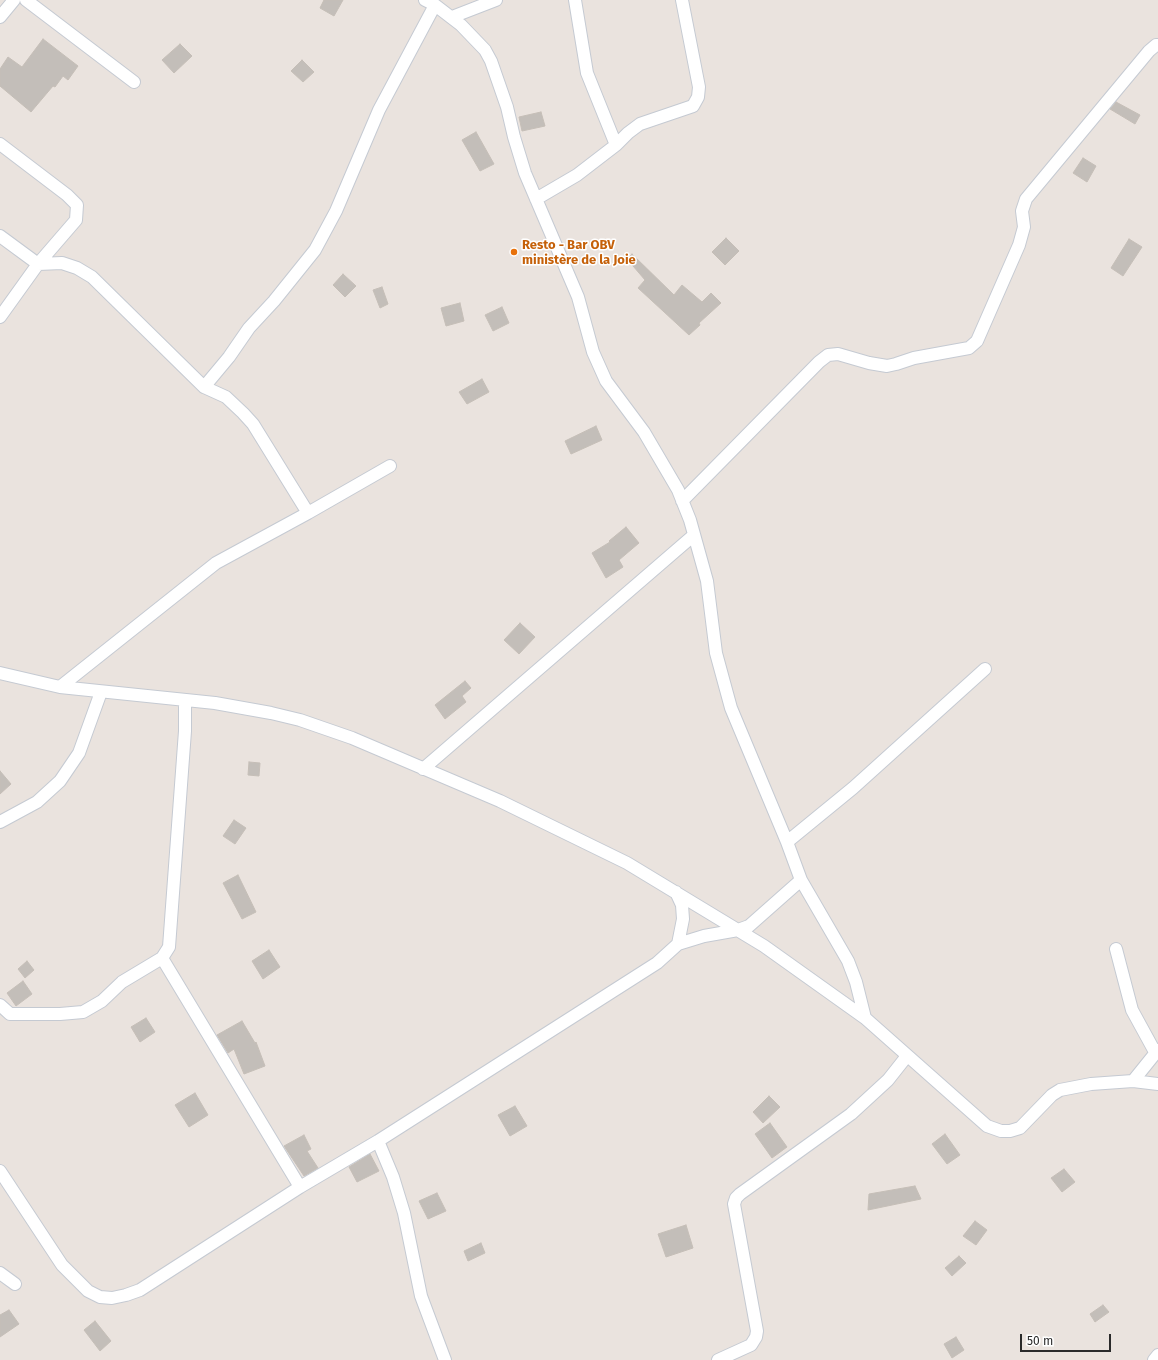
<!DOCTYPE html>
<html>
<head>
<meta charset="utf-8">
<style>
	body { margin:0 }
	#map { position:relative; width:1158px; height:1360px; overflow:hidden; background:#eae3de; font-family:"Fira Sans",sans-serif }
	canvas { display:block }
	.scale { position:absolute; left:1020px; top:1334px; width:91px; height:18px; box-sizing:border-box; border:2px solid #2a2a2a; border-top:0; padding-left:5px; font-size:12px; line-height:14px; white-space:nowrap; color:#2a2a2a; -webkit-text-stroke:3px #fff; paint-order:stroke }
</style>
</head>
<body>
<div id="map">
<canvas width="1158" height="1360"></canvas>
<div class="scale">50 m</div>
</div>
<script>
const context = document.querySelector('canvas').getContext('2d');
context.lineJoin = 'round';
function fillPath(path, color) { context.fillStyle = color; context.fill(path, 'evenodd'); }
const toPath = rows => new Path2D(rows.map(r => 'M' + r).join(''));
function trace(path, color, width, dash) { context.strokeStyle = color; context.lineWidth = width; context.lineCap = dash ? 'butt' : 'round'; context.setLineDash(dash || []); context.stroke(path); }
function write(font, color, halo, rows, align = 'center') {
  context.font = font + ' "Fira Sans",sans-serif'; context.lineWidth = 3; context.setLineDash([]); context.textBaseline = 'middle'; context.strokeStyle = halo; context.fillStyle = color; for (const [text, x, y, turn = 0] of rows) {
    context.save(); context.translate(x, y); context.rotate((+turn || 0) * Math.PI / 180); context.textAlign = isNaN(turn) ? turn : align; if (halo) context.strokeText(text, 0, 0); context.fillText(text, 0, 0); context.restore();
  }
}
const building = toPath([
	[324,0,343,0,334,16,320,8,324,0],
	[43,39,78,66,68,80,63,76,55,87,53,86,31,112,0,86,0,69,8,57,22,67,43,39],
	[180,44,192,56,174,73,162,60,180,44],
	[302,60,314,72,303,82,291,71,302,60],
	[1116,102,1140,115,1135,124,1110,109,1116,102],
	[541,112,545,126,522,131,519,117,541,112],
	[476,132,494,164,480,171,462,140,476,132],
	[1083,158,1096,166,1087,182,1073,173,1083,158],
	[726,238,739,251,725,265,712,252,726,238],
	[1129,239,1142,247,1123,276,1111,268,1129,239],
	[632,254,674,295,682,285,702,302,711,293,721,303,699,323,700,325,689,335,638,288,645,280,627,259,632,254],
	[343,274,356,286,345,297,333,285,343,274],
	[382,287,388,304,380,308,373,290,382,287],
	[460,303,464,321,446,326,441,308,460,303],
	[502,307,509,323,493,331,485,315,502,307],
	[482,379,489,392,467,404,459,392,482,379],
	[596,426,602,440,571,454,565,441,596,426],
	[626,527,639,543,619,560,623,567,606,578,592,553,610,542,609,541,626,527],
	[520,623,535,637,519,654,504,640,520,623],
	[465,681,471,688,462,696,466,702,445,719,435,705,465,681],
	[249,762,260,763,259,776,248,775,249,762],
	[0,771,11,784,0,794,0,771],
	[234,820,246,828,235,844,223,836,234,820],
	[238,875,256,912,242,919,223,883,238,875],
	[269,950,280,967,263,979,252,961,269,950],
	[27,961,34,970,25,978,18,969,27,961],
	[23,981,32,994,16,1006,7,993,23,981],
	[146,1018,155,1032,140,1042,131,1027,146,1018],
	[242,1021,255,1043,256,1042,265,1066,244,1074,234,1049,228,1053,217,1035,242,1021],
	[195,1093,208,1115,189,1127,175,1105,195,1093],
	[769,1096,780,1107,763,1123,753,1112,769,1096],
	[515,1106,527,1126,510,1136,498,1115,515,1106],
	[770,1123,787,1147,772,1158,755,1134,770,1123],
	[945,1134,960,1155,947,1164,932,1144,945,1134],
	[304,1135,311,1149,307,1151,318,1168,304,1176,284,1146,304,1135],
	[370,1154,379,1171,357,1182,349,1167,370,1154],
	[1064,1169,1075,1182,1062,1192,1051,1178,1064,1169],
	[915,1186,921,1199,868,1210,869,1194,915,1186],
	[437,1193,446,1211,428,1219,419,1201,437,1193],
	[975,1221,987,1230,976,1245,963,1236,975,1221],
	[686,1225,693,1248,666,1257,658,1234,686,1225],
	[481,1243,485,1253,468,1261,464,1251,481,1243],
	[959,1256,966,1263,952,1276,945,1268,959,1256],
	[1103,1305,1109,1312,1095,1322,1090,1314,1103,1305],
	[9,1310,19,1324,0,1337,0,1315,9,1310],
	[95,1321,111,1341,100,1351,84,1330,95,1321],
	[956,1337,964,1350,952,1358,944,1344,956,1337]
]);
fillPath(building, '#c3beb9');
trace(building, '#c5beb7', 1);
const minor = toPath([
	[26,0,134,82],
	[425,0,435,5,461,25,485,50,491,61,507,107,514,137,525,173,578,297,593,352,606,381,644,432,678,490,690,520,707,581,716,653,731,708,787,842,801,880,848,961,856,982,865,1018],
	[575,0,587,73,616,145],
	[0,17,14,0],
	[452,17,496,0],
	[0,144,67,195,77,205,76,220,38,264,0,317],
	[536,199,577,175,616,145,628,133,640,124,693,106,698,97,699,87,682,0],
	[0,236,38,264,62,263,77,268,92,277,204,387,226,397,243,413,253,424,308,513],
	[204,387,229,357,249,328,274,301,315,250,336,211,379,110,435,5],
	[682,501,819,362,828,355,838,354,869,363,887,366,896,364,914,358,969,348,977,341,1019,245,1024,227,1022,211,1026,199,1149,51,1156,45,1158,45],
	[0,673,60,687,215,703,271,713,300,720,352,738,500,801,627,863,764,946,865,1018,987,1126,1001,1131,1010,1131,1020,1128,1052,1095,1060,1090,1091,1084,1133,1081,1158,1084],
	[60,687,216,563,308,513,390,466],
	[423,769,694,535],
	[0,822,37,802,60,781,79,753,101,692],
	[787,842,853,788,985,669],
	[676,892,682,905,683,919,678,944],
	[1116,949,1132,1010,1155,1052],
	[162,958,300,1187],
	[0,1005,10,1014,60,1014,83,1012,102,1001,122,982,162,958,169,947,185,731,185,700],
	[1133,1081,1158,1050],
	[378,1141,393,1177,404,1213,421,1296,445,1360],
	[0,1171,62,1265,88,1291,100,1297,112,1298,126,1295,140,1290,300,1187,378,1141,657,963,678,944,704,936,738,930,749,926,801,880],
	[0,1273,15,1284],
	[718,1360,751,1345,756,1337,757,1331,734,1204,736,1198,740,1194,851,1114,888,1080,907,1056],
	[1154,1360,1158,1355]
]);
trace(minor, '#c5cad2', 14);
trace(minor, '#fff', 12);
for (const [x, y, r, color] of [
	[514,252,4,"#e8710a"]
]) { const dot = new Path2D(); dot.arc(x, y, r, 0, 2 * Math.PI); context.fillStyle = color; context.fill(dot); trace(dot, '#fff', 1.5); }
write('bold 13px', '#c56008', '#fff', [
	["Resto - Bar OBV",522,245],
	["ministère de la Joie",522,260]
], 'left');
</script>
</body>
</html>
